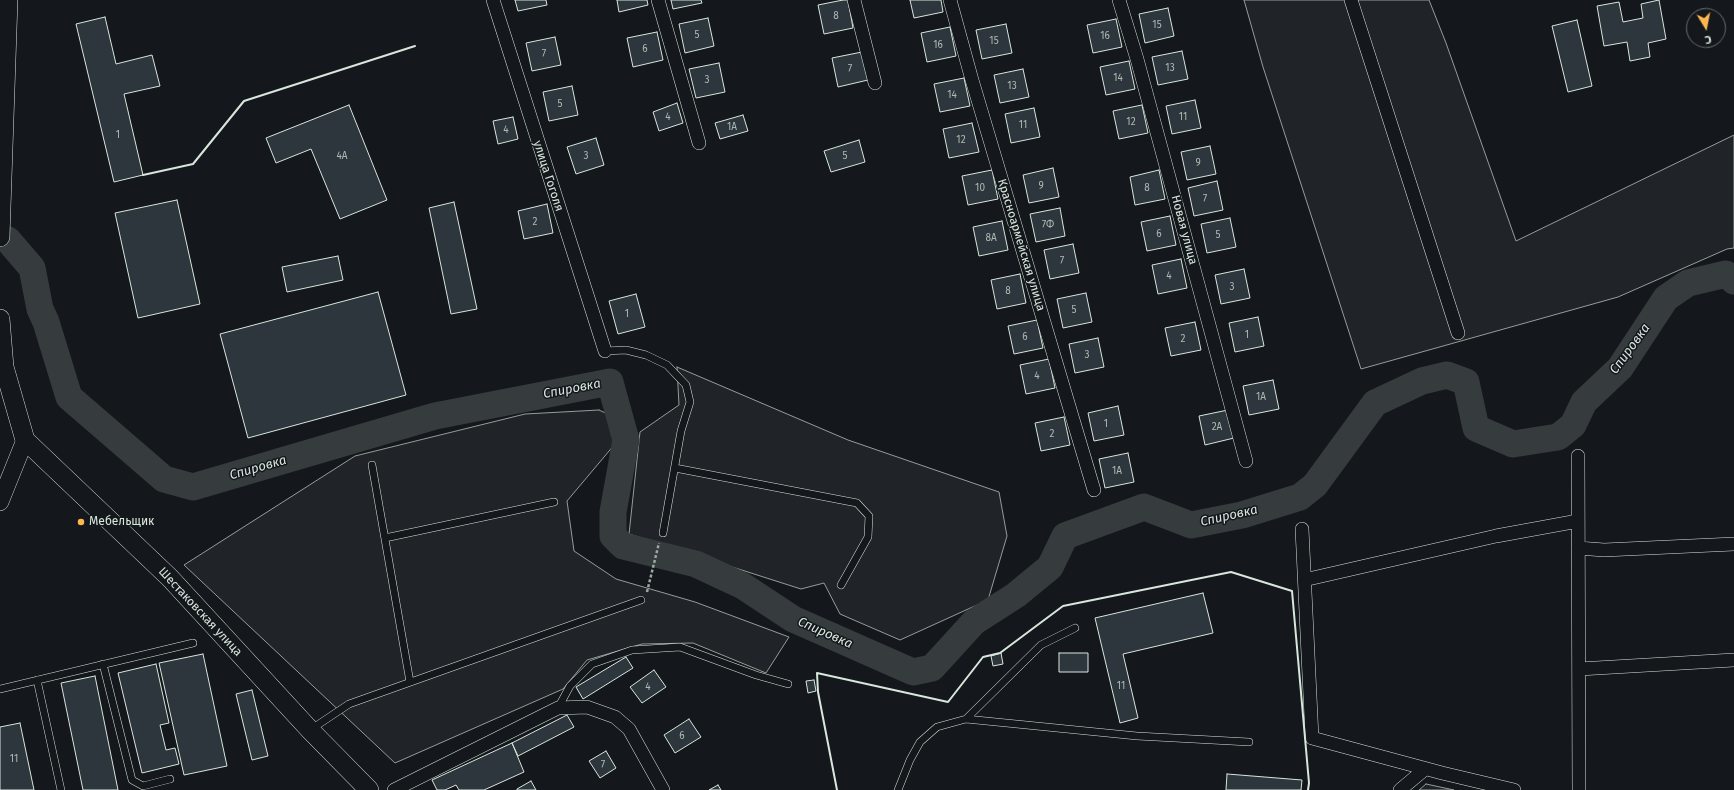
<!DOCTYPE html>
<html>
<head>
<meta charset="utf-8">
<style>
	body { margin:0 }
	#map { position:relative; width:1734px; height:790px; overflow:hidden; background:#14181c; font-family:"Fira Sans",sans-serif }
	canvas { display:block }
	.north { position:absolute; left:1686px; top:8px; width:40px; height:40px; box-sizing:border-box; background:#14181c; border:1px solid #626a69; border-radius:50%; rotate:170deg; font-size:11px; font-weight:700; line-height:16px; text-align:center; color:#d8e6dc }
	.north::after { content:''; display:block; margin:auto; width:14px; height:18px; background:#ffb74d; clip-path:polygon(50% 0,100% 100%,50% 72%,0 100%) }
</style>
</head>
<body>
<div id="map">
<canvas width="1734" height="790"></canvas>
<div class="north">С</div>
</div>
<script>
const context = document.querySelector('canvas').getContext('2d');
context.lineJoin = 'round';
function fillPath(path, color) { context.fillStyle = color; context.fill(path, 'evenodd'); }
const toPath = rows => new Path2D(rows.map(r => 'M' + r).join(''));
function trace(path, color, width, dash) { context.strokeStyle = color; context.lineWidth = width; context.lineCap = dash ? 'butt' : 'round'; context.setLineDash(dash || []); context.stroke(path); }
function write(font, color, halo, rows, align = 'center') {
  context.font = font + ' "Fira Sans",sans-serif'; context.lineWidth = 3; context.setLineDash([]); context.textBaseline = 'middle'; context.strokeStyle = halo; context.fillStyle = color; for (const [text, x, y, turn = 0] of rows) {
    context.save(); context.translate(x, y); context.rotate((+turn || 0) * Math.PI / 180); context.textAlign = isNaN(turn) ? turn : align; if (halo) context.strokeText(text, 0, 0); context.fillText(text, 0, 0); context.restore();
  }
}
const green = toPath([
	[1244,0,1429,0,1446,43,1516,241,1734,135,1734,248,1727,249,1618,297,1361,369,1263,67,1244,0],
	[677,367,848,440,999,492,1007,536,988,600,900,640,840,614,824,583,801,589,629,534,640,432,679,405,677,367],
	[599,410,616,418,620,438,567,501,574,551,616,579,695,602,789,637,766,673,693,643,642,644,587,660,563,689,395,763,184,565,355,456,525,414,599,410],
	[1426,784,1454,790,1419,790,1426,784]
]);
fillPath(green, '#202428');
trace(green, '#939e99', 1);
trace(toPath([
	[0,236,8,240,32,268,40,309,46,322,69,397,164,479,193,487,435,416,610,382,626,440,613,512,613,536,623,546,696,564,743,586,793,619,913,672,932,668,974,622,1016,595,1050,567,1065,536,1144,507,1191,525,1242,515,1300,497,1315,485,1375,403,1422,381,1447,375,1466,382,1476,428,1513,444,1558,437,1573,425,1584,402,1620,368,1666,298,1688,283,1726,274,1734,281]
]), '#363b3e', 27);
const building = toPath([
	[515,0,546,0,547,5,518,11,515,0],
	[617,0,647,0,648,5,619,12,617,0],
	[671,0,701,0,702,3,673,9,671,0],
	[843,0,848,0,853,28,824,34,818,5,843,0],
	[910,0,941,0,943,12,914,18,910,0],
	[1659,0,1666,39,1648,43,1650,57,1630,61,1627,42,1604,46,1597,6,1619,2,1623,22,1643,18,1641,4,1659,0],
	[1168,8,1174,36,1145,43,1139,14,1168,8],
	[105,17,116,64,152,55,160,86,124,94,143,175,114,182,76,24,105,17],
	[708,18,714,46,685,53,679,24,708,18],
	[1116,19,1122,47,1093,53,1087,25,1116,19],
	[1577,20,1592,86,1568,92,1552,26,1577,20],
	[1006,24,1012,53,982,59,976,30,1006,24],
	[950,27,956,56,927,62,921,33,950,27],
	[657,32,663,60,633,67,627,38,657,32],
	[555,37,561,65,532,71,526,43,555,37],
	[1182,51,1188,79,1158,85,1152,57,1182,51],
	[862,52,868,80,838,87,832,58,862,52],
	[1129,61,1135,89,1106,95,1100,67,1129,61],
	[719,63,725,92,696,98,689,69,719,63],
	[1023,69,1029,97,1000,103,994,75,1023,69],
	[964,78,970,106,940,112,934,84,964,78],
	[572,86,578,115,549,121,543,92,572,86],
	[1195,100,1201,128,1172,134,1166,106,1195,100],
	[677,103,683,123,659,131,653,112,677,103],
	[349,105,387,200,340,219,311,149,276,163,266,138,349,105],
	[1142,105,1148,133,1119,139,1113,111,1142,105],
	[1034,108,1040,137,1011,143,1005,114,1034,108],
	[743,115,748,131,720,139,715,123,743,115],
	[513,117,518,139,498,144,493,121,513,117],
	[972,123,979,152,949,158,943,129,972,123],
	[596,138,604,165,576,174,567,147,596,138],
	[859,140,865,162,831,172,824,151,859,140],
	[1210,146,1216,174,1187,180,1181,152,1210,146],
	[1053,168,1059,197,1029,203,1023,175,1053,168],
	[992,170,998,199,968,205,962,176,992,170],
	[1159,170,1165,199,1135,205,1130,177,1159,170],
	[1217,181,1223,210,1194,216,1188,188,1217,181],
	[177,200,200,304,138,318,115,213,177,200],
	[454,202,477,309,451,314,429,208,454,202],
	[547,204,553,233,524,239,518,211,547,204],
	[1060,208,1065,236,1036,242,1030,214,1060,208],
	[1170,216,1176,245,1147,251,1141,222,1170,216],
	[1230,218,1236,247,1207,253,1201,224,1230,218],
	[1002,221,1008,250,979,256,973,227,1002,221],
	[1073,244,1079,273,1050,279,1044,250,1073,244],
	[338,256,343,280,287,292,282,267,338,256],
	[1181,259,1187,288,1158,294,1152,265,1181,259],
	[1244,269,1250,298,1221,304,1215,275,1244,269],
	[1020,274,1026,303,997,309,991,280,1020,274],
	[378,292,406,395,248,438,220,334,378,292],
	[1086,293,1092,322,1063,328,1057,299,1086,293],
	[636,294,645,327,618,334,609,301,636,294],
	[1258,317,1264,346,1235,352,1229,323,1258,317],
	[1037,320,1043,348,1014,354,1008,326,1037,320],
	[1195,322,1201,350,1171,356,1165,328,1195,322],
	[1098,338,1104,367,1075,373,1069,344,1098,338],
	[1049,359,1055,388,1026,394,1020,365,1049,359],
	[1273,380,1279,409,1249,415,1243,386,1273,380],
	[1118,406,1124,435,1094,441,1088,413,1118,406],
	[1228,410,1234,438,1205,445,1199,416,1228,410],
	[1064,417,1070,445,1041,451,1035,423,1064,417],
	[1128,453,1134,482,1105,488,1099,459,1128,453],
	[1203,593,1213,633,1123,654,1138,718,1120,723,1095,618,1203,593],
	[1001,653,1003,664,993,666,991,656,1001,653],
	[1059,653,1088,653,1088,672,1059,672,1059,653],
	[203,654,227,766,184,775,159,663,203,654],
	[626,657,633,668,583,699,576,687,626,657],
	[156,664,169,723,160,725,166,750,175,748,179,764,142,773,118,673,156,664],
	[654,670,666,687,642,703,630,687,654,670],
	[95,676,118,790,83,790,61,683,95,676],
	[814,680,816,691,808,693,806,681,814,680],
	[252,690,268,756,252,760,236,694,252,690],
	[567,715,574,727,518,756,512,743,567,715],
	[689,719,701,737,675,753,664,735,689,719],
	[20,723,34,790,0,790,0,727,20,723],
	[512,743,524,772,484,790,459,790,456,785,445,790,437,790,432,780,512,743],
	[606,751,616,768,600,778,589,761,606,751],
	[1227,774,1302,780,1301,790,1226,790,1227,774],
	[531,781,536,790,517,790,517,789,531,781],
	[718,785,721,790,709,790,718,785]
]);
fillPath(building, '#2c363c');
trace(building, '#d8e6dc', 1);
const service = toPath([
	[605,351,626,350,646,355,667,365,686,385,690,402,681,431,663,533],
	[372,465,410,682],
	[675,468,857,503,869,516,868,537,841,585],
	[385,538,554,502],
	[103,664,132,780,143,786,170,779],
	[37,680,61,790],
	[0,689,193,643],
	[558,708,570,686,592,664,632,650,680,647,756,675,788,684],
	[966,719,1041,645,1075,628],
	[310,730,349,704,641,600],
	[898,790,910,760,920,742,937,727,966,719,1137,736,1249,742]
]);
const minor = toPath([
	[493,0,605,351],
	[658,0,699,143],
	[854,0,875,83],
	[950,0,972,80,1094,490],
	[1119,0,1137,59,1246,461],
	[1351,0,1458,333],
	[1578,456,1579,790],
	[1302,529,1312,738,1442,773,1514,790],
	[1578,548,1604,550,1734,544],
	[1304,580,1496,536,1578,521],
	[1579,669,1734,660],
	[394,790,558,708,587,707,615,717,629,729,663,790],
	[1400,790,1425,769]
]);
const tertiary = toPath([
	[0,502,25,440]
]);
const secondary = toPath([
	[0,237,8,0],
	[0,319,4,367,25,440,170,578,310,730,369,790]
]);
trace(service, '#d8e6dc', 8);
trace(minor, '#d8e6dc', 14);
trace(tertiary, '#d8e6dc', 18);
trace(secondary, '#d8e6dc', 20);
trace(toPath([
	[647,592,659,543]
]), '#9da8a2', 2.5, [3, 2]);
trace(service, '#14181c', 7);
trace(minor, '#14181c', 13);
trace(tertiary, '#14181c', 17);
trace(secondary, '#14181c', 19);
trace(toPath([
	[143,175,193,164,244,101,415,46],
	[837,790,818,692,817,673,948,702,983,657,1000,653,1063,606,1231,572,1292,591,1309,783,1308,790]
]), '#d8e6dc', 2);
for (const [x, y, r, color] of [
	[81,522,4,"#ffb74d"]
]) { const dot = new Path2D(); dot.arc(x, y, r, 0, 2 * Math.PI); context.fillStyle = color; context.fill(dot); trace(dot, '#14181c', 1.5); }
write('10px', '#adbab4', null, [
	["8",836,16],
	["15",1157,25],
	["5",697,35],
	["16",1105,36],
	["15",994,41],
	["16",938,45],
	["6",645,49],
	["7",544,54],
	["13",1170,68],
	["7",850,69],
	["14",1118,78],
	["3",707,80],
	["13",1012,86],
	["14",952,95],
	["5",560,104],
	["4",668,117],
	["11",1183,117],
	["12",1131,122],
	["11",1023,125],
	["1А",732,127],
	["4",506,130],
	["1",118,135],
	["12",961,140],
	["4А",342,156],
	["3",586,156],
	["5",845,156],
	["9",1198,163],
	["9",1041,186],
	["10",980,188],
	["8",1147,188],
	["7",1205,199],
	["2",535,222],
	["7Ф",1048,225],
	["6",1159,234],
	["5",1218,235],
	["8А",991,238],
	["7",1062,261],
	["4",1169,276],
	["3",1232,287],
	["8",1008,291],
	["5",1074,310],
	["1",627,314],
	["1",1247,335],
	["6",1025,337],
	["2",1183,339],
	["3",1087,355],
	["4",1037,376],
	["1А",1261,397],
	["1",1106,424],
	["2А",1217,427],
	["2",1052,434],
	["1А",1117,471],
	["11",1121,686],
	["4",648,687],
	["6",682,736],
	["11",14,759],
	["7",603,765]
]);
write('12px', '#d8e6dc', '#14181c', [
	["улица Гоголя",548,176,72],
	["Новая улица",1184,230,75],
	["Красноармейская улица",1021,245,73],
	["Шестаковская улица",200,612,47]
]);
write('12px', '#d8e6dc', '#14181c', [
	["Мебельщик",89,522]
], 'left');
write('italic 13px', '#d8e6dc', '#14181c', [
	["Спировка",1630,349,-54],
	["Спировка",572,389,-11],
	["Спировка",258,468,-16],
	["Спировка",1229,516,-13],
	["Спировка",825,633,24]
]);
</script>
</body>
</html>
